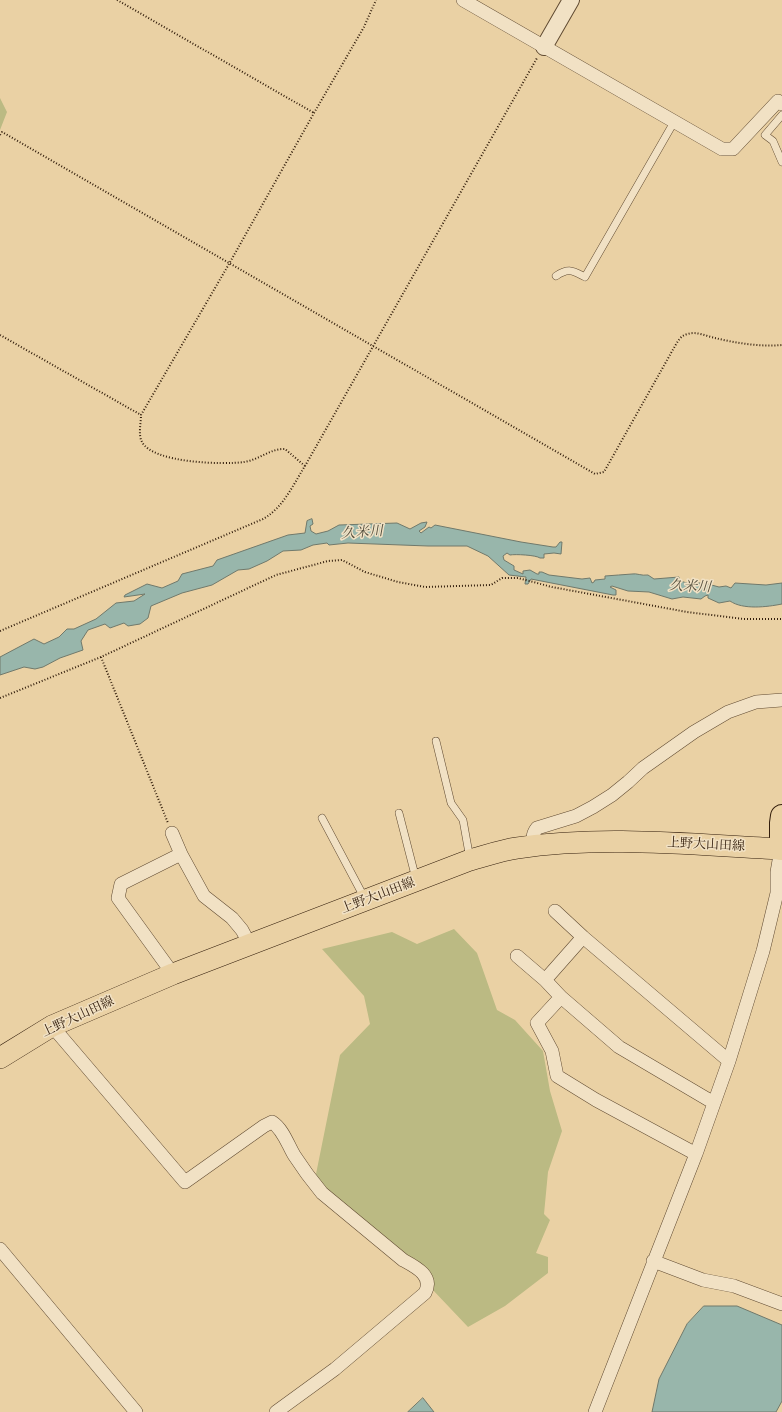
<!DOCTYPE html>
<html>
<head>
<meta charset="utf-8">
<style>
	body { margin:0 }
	canvas { display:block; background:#ead1a4 }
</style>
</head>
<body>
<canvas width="782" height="1412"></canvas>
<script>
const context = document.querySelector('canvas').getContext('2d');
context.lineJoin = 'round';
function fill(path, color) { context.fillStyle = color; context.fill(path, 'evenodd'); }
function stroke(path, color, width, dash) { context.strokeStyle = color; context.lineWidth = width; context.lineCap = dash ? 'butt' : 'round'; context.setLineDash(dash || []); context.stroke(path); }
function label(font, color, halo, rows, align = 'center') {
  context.font = font + ' "Gentium Book Plus","Noto Serif JP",serif'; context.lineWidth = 3; context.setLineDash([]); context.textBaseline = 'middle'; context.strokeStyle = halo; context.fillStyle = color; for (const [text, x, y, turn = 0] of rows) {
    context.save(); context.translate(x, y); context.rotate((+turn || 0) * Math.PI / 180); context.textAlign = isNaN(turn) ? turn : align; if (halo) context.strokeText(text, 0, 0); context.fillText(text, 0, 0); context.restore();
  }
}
fill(new Path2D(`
	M0 98 7 112 0 130Z
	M454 929 477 953 497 1010 515 1020 543 1051 550 1091 562 1131 548 1172 544 1214 550 1220 536 1253 548 1257V1273L505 1306 468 1327 431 1288 315 1179 340 1055 370 1024 364 996 322 949 392 932 417 944Z`), '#bbba83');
const water = new Path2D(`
	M312 519 313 524 310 526 311 531 316 534 328 531 339 525 397 523 410 529 421 523 427 522 425 527 419 531 421 533 429 527 431 528 435 525 521 542 553 547H556L560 542H562L561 554 554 553 544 554V558H540C536 555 515 554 510 555L507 553 503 556 504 560 514 566V570L523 574V571L530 570 537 574H539V572H542L549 575 582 579 590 578 592 583 594 582 595 580 605 579V576C614 575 623 575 632 574 637 573 641 576 648 575L654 579 679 577 680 581 687 583H704L719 587 726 586 731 588 735 583 766 585 782 583V604C767 607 743 610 730 601L719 603 708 598V595L705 596 701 599 683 597 672 599 649 592 628 591 612 586 610 587 616 590V595H613L531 579 528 584H525L526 577 509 575 488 556 467 546H428L348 543 329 545 327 543 313 545 301 550 283 551 267 561 249 569 238 570 212 585 182 593 151 606 148 618 140 624 128 626 124 623 110 628 105 624 88 630 81 641 83 650 60 658 43 667 35 669 24 667 0 675V657L34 639 44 644 59 637 67 629H74L96 619 116 603 134 601 145 594 124 597 125 595 147 584 162 588 178 581 182 574 213 566 217 560 288 535 305 533 307 521Z
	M704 1306H737L782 1325V1401L776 1412H652L659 1379 687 1324Z
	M423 1398 434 1412H408Z`);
fill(water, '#98b6ab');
stroke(water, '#70796b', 1);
const service = new Path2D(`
	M782 115 765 135 773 141 782 162
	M556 276C569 267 573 271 585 277L674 122
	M436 741 451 803 463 820 470 859
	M399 813 416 879
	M322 818 365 899`);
const minor = new Path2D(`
	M463 0 722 149H733L778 101 782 104
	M172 833 181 854 204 896 232 918 242 930 250 945
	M534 846C532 839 532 834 537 828L576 816 593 807 612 795 628 782 643 768 694 732 728 712 756 702 782 700
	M555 911 583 937 729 1061
	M517 956 545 980 561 997 619 1047 714 1103
	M173 974 118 898 121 884 181 854
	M545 980 583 937
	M561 997 537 1023 552 1051 557 1076 596 1100 696 1154
	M52 1026 185 1182 264 1126 272 1122C283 1129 288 1145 294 1155 303 1169 312 1181 322 1193L403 1260C416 1267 434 1276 425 1293L335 1369 276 1412
	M0 1249 136 1412
	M653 1261 703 1280 734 1286 782 1304
	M595 1412 696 1154 729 1061 763 951 777 893V872L781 849`);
const tertiary = new Path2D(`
	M544 47 571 0`);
const primary = new Path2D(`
	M0 1058 52 1026 173 974 470 860C485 856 502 850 517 848 605 835 694 845 782 849`);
const motorway = new Path2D(`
	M781 849V823L782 816`);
stroke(service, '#614b32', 8);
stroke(minor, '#614b32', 14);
stroke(tertiary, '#614b32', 18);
stroke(primary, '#331e0c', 22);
stroke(motorway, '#331e0c', 24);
stroke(new Path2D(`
	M117 0 314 113
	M0 135 2 132 595 474 604 472 675 346C678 341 681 335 688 334 696 331 706 336 715 338 736 343 760 347 782 345
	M0 335 141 415
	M305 466 285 449C271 448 259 460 244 462 223 465 153 463 142 442 138 435 141 423 141 415L229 264 314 113 364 27 376 0
	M0 631 263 519C283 508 293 485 305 466L537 58
	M101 657 168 823
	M0 698 101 657 276 575 328 561 342 560 365 572 398 582 425 587 491 585 502 578H518L552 587 687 612 744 619H782`), '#331e0c', 2, [1, 2]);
stroke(service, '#f1e1c4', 7);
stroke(minor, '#f1e1c4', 13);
stroke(tertiary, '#f1e1c4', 16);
stroke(primary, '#ead1a4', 21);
stroke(motorway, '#ead1a4', 22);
label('13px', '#331e0c', '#f1e1c4', [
	["上野大山田線",706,845,3],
	["上野大山田線",378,896,-21],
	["上野大山田線",78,1017,-25]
]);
label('italic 14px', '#514c3c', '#f1e1c4', [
	["久米川",362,533,-4],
	["久米川",690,587,3]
]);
</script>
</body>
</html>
